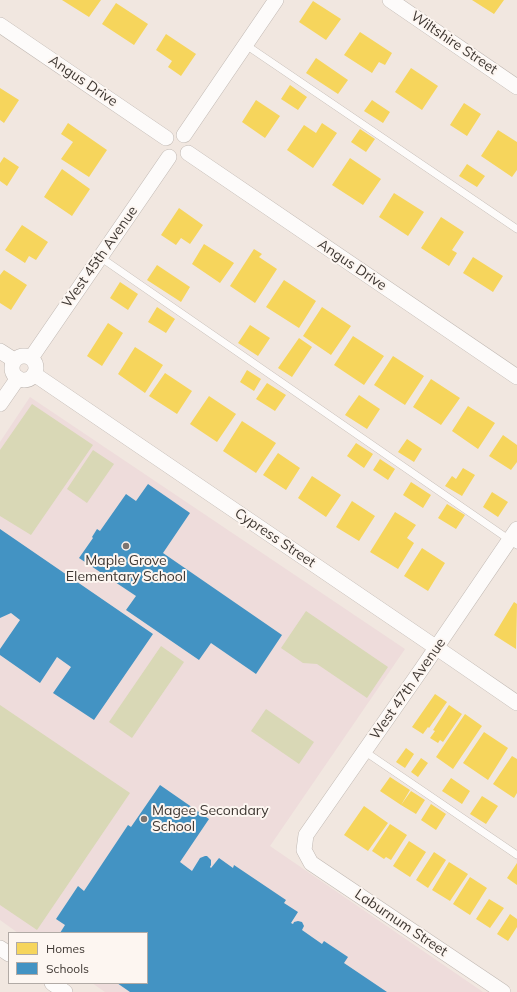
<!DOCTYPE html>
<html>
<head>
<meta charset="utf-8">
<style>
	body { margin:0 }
	#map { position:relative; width:517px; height:992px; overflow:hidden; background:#f1e7e0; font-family:Mulish,sans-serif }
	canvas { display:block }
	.legend { position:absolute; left:8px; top:932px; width:140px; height:52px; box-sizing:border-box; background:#fdf6f1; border:1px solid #b1aaa5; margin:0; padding:5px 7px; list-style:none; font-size:12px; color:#3f3833 }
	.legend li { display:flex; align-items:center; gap:8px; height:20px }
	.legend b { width:20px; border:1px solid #b1aaa5 }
</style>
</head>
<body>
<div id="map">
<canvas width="517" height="992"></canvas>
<ul class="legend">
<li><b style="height:11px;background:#f6d55c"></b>Homes</li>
<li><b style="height:11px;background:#4393c3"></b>Schools</li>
</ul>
</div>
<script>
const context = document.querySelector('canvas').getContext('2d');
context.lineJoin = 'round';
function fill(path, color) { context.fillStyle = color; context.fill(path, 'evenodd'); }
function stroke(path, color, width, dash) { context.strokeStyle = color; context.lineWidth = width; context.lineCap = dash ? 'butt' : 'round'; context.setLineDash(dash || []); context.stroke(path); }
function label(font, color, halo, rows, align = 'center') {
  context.font = font + ' Mulish,sans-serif'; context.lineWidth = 4; context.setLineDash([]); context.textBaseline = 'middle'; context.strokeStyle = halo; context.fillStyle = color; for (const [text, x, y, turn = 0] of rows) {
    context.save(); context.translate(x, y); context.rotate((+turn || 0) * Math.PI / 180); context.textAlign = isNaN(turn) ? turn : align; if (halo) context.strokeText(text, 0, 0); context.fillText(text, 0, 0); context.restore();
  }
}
fill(new Path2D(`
	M30 397 405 649 270 846 483 992H105L92 983H147V933H18L0 920V442Z`), '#eedcdb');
fill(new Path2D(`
	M32 404 93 445 31 535 0 516V450Z
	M93 450 114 464 87 503 67 489Z
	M306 611 388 667 367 698 317 664 303 663 281 648Z
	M161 646 184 662 132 738 109 722Z
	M0 705 130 793 37 930 0 905Z
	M266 709 314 742 299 764 251 731Z`), '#d9d8b6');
fill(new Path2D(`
	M62 0H101L89 17Z
	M472 0H504L494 14Z
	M313 1 341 19 326 40 299 22Z
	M116 3 148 24 134 45 102 24Z
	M360 32 392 53 385 65 379 62 372 73 344 55Z
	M166 34 196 54 181 76 168 67 172 61 156 50Z
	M316 58 348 80 338 94 306 73Z
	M411 68 438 86 422 110 395 92Z
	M290 85 307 97 298 110 281 99Z
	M0 88 19 100 4 123 0 120Z
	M256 100 280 116 265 138 242 122Z
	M372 100 390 112 383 123 364 111Z
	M464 103 481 114 467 136 450 125Z
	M68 123 107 150 89 177 61 159 73 142 61 134Z
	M322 123 337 133 313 168 287 150 304 125 316 133Z
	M360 129 375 139 366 152 351 142Z
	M498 130 517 142V170L512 177 481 156Z
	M4 157 19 167 7 186 0 181V163Z
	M350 158 381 179 363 205 332 185Z
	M467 164 485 176 477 187 459 176Z
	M62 169 90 189 72 216 44 197Z
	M394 193 424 212 408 236 379 217Z
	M179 208 203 225 190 244 181 238 176 245 161 235Z
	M441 217 464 232 452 250 457 253 449 266 421 248Z
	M22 225 48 242 36 260 29 256 25 263 5 250Z
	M204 244 234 263 220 283 192 264Z
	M254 249 262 254 259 257 277 269 255 303 230 286Z
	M473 257 503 276 493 292 463 273Z
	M157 265 190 287 181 302 147 280Z
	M4 270 27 285 11 310 0 303V275Z
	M284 280 316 301 299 328 266 307Z
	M120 282 138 294 128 310 110 298Z
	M157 307 175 319 166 333 148 322Z
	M322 307 351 326 331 355 303 336Z
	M108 323 123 333 102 366 87 356Z
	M250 325 270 338 258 356 238 343Z
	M353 336 384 356 364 385 334 365Z
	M299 338 312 347 292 377 278 368Z
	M135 347 163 365 145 393 118 374Z
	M393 356 424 376 405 405 374 385Z
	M247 370 261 379 254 391 240 382Z
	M165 373 192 391 177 414 149 396Z
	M431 379 460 398 441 425 413 407Z
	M267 383 286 395 275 411 256 399Z
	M359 395 380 409 367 429 345 415Z
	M209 396 236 414 217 442 190 424Z
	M468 406 495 423 478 449 452 431Z
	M242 421 276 443 256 473 223 451Z
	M503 435 517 445V462L511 470 489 456Z
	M407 439 422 449 414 462 398 452Z
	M356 443 373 454 364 468 347 456Z
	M278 453 300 468 286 490 263 475Z
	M380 459 395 469 388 480 373 470Z
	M463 468 475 475 462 496 445 486 452 476 456 479Z
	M312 476 341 495 326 517 298 498Z
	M411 482 431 495 423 508 403 495Z
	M492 492 508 502 498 517 483 507Z
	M352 501 375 516 359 541 336 527Z
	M447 504 465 515 456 529 438 518Z
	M395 512 416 525 407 538 414 543 398 569 370 552Z
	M422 548 445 563 428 591 404 576Z
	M514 602 517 604 516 649 494 635Z
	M435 694 447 702 429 728 428 727 423 734 412 727Z
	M449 705 462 714 443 742 440 740 438 743 430 738 435 731 433 730Z
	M465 714 482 726 453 769 436 757Z
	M484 732 508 748 488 780 463 763Z
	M406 748 414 754 405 768 396 762Z
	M512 756 517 759V793L514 798 493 784Z
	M421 758 428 763 418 777 411 772Z
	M390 777 410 790 401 805 380 791Z
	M451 778 470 791 462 804 442 791Z
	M411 791 425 800 416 814 401 805Z
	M482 796 498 806 486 824 470 814Z
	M431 804 446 814 436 830 421 820Z
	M364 806 388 823 368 851 344 835Z
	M390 824 407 835 391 860 386 857 384 859 372 851Z
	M409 841 426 852 410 877 393 866Z
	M434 852 446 860 428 888 416 880Z
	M449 862 468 874 450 901 432 890Z
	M517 863V885L507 878Z
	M470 877 487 888 470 915 453 904Z
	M489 899 504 908 490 928 476 919Z
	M510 914 517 919V927L508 941 497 934Z`), '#f6d55c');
fill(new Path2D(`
	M148 484 190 513 163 553 282 635 256 674 211 643 199 660 126 610 136 596 79 558 93 538 92 537 97 529 100 531 126 494 136 501Z
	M0 529 153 634 94 720 53 693 71 667 57 657 40 683 0 655V649L20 620 11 613 0 618Z
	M160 785 209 819 180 862 192 871 200 858 205 856H207L211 860V865L210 867 211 868 219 858 233 868 234 865 286 900 284 903 298 912 291 923 293 924 294 922 298 921 302 922 304 926 302 930 322 944 324 941 348 957 344 963 387 992H130L117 983H147V933H60L65 925 56 919 78 886 84 891 128 825 131 827Z`), '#4393c3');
const lane = new Path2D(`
	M246 45 517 229
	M100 257 517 545
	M364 751 517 855`);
const street = new Path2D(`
	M390 0 517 87
	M0 25 166 138
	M184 135 276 0
	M188 153 517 377
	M0 351 14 360
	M12 368a12 12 0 1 1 24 0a12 12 0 1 1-24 0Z
	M31 358 169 157
	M34 374 453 659 517 703
	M0 404 18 378
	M0 948 9 954
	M52 983 65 992
	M503 992 311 863 304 850 306 835 421 670 517 529`);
stroke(lane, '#c0b8b2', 8);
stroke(street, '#c0b8b2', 16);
stroke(lane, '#fdfbfa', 7);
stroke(street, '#fdfbfa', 15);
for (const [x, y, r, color] of [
	[126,546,4,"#7d7570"],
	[144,819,4,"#7d7570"]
]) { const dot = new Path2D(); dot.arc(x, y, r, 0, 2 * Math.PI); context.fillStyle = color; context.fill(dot); stroke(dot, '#fdf6f1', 1.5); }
label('14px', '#3f3833', '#fdf6f1', [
	["Wiltshire Street",454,43,34],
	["Angus Drive",83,81,34],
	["West 45th Avenue",100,257,-55],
	["Angus Drive",352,265,34],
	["Cypress Street",275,538,34],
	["West 47th Avenue",408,689,-55],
	["Laburnum Street",401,923,34]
]);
label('14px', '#3f3833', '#fdf6f1', [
	["Maple Grove",126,561],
	["Elementary School",126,577],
	["Magee Secondary",152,811,"left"],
	["School",152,827,"left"]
]);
</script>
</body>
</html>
